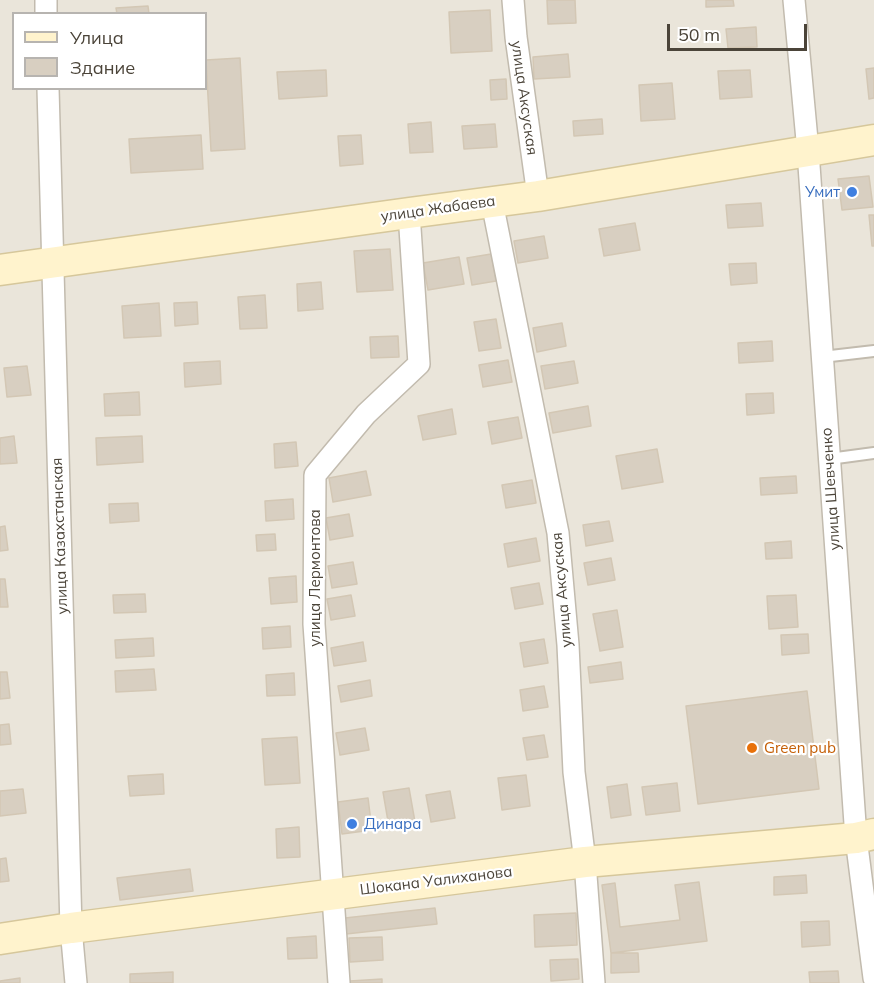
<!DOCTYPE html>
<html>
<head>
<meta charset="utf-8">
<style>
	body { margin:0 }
	#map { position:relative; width:874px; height:983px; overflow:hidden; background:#f6f3ec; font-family:Mulish,sans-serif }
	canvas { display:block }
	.legend { position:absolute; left:12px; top:12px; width:195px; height:78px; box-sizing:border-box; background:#fff; border:2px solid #b7b4b0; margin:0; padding:8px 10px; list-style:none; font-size:18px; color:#4b4439 }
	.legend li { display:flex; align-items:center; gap:12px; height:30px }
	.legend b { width:30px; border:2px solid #b7b4b0 }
	.scale { position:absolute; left:667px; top:24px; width:140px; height:27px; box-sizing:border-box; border:3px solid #4b4439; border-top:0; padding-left:8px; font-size:18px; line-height:21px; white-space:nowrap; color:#4b4439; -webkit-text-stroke:4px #fff; paint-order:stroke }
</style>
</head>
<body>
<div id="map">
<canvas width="874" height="983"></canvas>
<ul class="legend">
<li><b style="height:8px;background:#fff3cd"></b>Улица</li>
<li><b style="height:16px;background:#d8cfc1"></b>Здание</li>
</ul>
<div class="scale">50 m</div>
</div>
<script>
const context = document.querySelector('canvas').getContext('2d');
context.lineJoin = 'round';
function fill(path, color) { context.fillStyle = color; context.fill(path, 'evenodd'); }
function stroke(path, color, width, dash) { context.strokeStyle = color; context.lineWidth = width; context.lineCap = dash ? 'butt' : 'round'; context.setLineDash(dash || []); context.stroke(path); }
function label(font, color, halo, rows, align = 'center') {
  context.font = font + ' Mulish,sans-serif'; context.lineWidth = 4.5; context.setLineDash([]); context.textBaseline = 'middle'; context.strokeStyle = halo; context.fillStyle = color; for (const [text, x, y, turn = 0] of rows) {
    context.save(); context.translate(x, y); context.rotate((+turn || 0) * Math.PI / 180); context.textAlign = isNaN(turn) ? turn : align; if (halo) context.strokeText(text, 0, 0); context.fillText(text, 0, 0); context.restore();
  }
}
fill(new Path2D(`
	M0 0H874V983H0ZM14 14H206V88H14Z`), '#eae5da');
const building = new Path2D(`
	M547 0H575L576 23 548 24Z
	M706 0H733L734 6 706 7Z
	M148 6 149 14H117L116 8Z
	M490 10 492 51 451 53 449 12Z
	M756 27 757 47 728 48 726 29Z
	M568 54 570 77 534 79 533 57Z
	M240 58 245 149 211 151 206 60Z
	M874 68V98L869 99 866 69Z
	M326 70 327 96 279 99 277 72Z
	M750 70 752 97 720 99 718 71Z
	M506 79 507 99 491 100 490 80Z
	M672 83 675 119 641 121 639 85Z
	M602 119 603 134 574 136 573 121Z
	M431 122 433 152 410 153 408 124Z
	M495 124 497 147 464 149 462 126Z
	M201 135 203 169 131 173 129 139Z
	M361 135 363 164 340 166 338 136Z
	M869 176 873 207 842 210 838 179Z
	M761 203 763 226 728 228 726 205Z
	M869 215H874V246H872Z
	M635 223 640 250 604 256 599 229Z
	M544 236 548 258 518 263 514 241Z
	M390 249 393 290 357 292 354 251Z
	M491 254 496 281 472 285 467 258Z
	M459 257 464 284 428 290 423 263Z
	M756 263 757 283 731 285 729 264Z
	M321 282 323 309 298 311 297 284Z
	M265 295 267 328 240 329 238 297Z
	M197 302 198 324 175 326 174 303Z
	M159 303 161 336 124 338 122 306Z
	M496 319 501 348 479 351 474 322Z
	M562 323 566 346 537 352 533 328Z
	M398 336 399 357 371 358 370 337Z
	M772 341 773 361 739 363 738 343Z
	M508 360 512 382 483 387 479 365Z
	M220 361 221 384 185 387 184 363Z
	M574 361 578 383 545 389 541 366Z
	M27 366 31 395 7 397 4 368Z
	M139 392 140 415 105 416 104 394Z
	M773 393 774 413 747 415 746 394Z
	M588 406 591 426 553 433 549 413Z
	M452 409 456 434 423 440 418 416Z
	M518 417 522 438 492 444 488 422Z
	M14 436 17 463 0 464V438Z
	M142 436 143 462 97 465 96 438Z
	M296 442 298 466 275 468 274 444Z
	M657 449 663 482 622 489 616 456Z
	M366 471 371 495 333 502 329 478Z
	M796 476 797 493 761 495 760 478Z
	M532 480 536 503 506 508 502 485Z
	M293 499 294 519 266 521 265 501Z
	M138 503 139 521 110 523 109 504Z
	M349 514 353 536 330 540 326 518Z
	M609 521 613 541 586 546 583 525Z
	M5 526 8 550 0 551V527Z
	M275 534 276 550 257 551 256 535Z
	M536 538 540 561 508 567 504 544Z
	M791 541 792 558 766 559 765 543Z
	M611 558 615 580 588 585 584 563Z
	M353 562 357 584 332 588 328 566Z
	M296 576 297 602 271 604 269 578Z
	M0 579H5L8 607H0Z
	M539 583 543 604 515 609 511 588Z
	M145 594 146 612 114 613 113 595Z
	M351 595 355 616 331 620 327 599Z
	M796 595 798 627 769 629 767 596Z
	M617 610 623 647 600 651 593 614Z
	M290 626 291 647 263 649 262 628Z
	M808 634 809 653 782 655 781 635Z
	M153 638 154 656 116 658 115 640Z
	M544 639 548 663 524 667 520 643Z
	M363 642 366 661 334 666 331 648Z
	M621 662 623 679 590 683 588 667Z
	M154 669 156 690 116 692 115 671Z
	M0 672H7L10 698 0 699Z
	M294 673 295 695 267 696 266 675Z
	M370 680 372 696 341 702 338 686Z
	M544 686 548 707 523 711 520 690Z
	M807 691 819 789 698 804 686 706Z
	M9 724 11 744 0 745V725Z
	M365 728 369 750 340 755 336 733Z
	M544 735 548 757 527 760 523 738Z
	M297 737 300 783 265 785 262 739Z
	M163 774 164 794 130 796 128 776Z
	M526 775 530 806 502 810 498 778Z
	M677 783 680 811 646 815 642 787Z
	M627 784 631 815 611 818 607 787Z
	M409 788 415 822 389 827 383 792Z
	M23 789 26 813 0 816V791Z
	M450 791 455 818 431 822 426 795Z
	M368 798 372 830 342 834 338 802Z
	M299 827 300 857 277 858 276 829Z
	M6 858 9 881 0 882V859Z
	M190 869 193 891 120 900 117 878Z
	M806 875 807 893 774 895V877Z
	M699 882 707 941 611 953 602 885 615 883 620 927 680 920 675 885Z
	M435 908 437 924 346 934 345 918Z
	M576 913 577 945 535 947 534 915Z
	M829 921 830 945 802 947 801 922Z
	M316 936 317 958 288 959 287 938Z
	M382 937 383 960 350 962 349 938Z
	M611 953H638L639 972 611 973Z
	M578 959 579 979 551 981 550 960Z
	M838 971 839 983H810L809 972Z
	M173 972V983H130V974Z
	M20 978V983H0V981Z
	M382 979V983H350V981Z`);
fill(building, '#d8cfc1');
stroke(building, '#d3c7b4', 1.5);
const lane = new Path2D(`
	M822 357 874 351
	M829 459 874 453`);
const street = new Path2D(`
	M46 0V14
	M513 0 516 37 538 196
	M794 0 808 151 856 838 874 978
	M48 88 71 928 76 983
	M492 202 558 533 568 645 574 772 585 862 594 983
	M339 983 314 624 315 475 366 414 419 364 409 213`);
const secondary = new Path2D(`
	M0 270 409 213 538 196 874 140
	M0 939 71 928 585 862 856 838 874 834`);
stroke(lane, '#c2bbae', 14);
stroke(street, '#c2bbae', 24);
stroke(secondary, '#d6c79b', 33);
stroke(lane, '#fff', 10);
stroke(street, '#fff', 21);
stroke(secondary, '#fff3cd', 30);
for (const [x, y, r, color] of [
	[852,192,6,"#3f7fe0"],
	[752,748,6,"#e8710a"],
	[352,824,6,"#3f7fe0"]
]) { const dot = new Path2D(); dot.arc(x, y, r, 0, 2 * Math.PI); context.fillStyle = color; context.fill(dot); stroke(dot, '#fff', 2); }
label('15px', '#4b4439', '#fff', [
	["улица Аксуская",524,98,82],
	["улица Жабаева",438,209,-8],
	["улица Шевченко",831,489,-94],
	["улица Казахстанская",60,536,-92],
	["улица Лермонтова",315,578,-90],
	["улица Аксуская",562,590,-95],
	["Шокана Уалиханова",436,881,-7]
]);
label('15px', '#366cbe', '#fff', [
	["Умит",840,192],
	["Динара",364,824,"left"]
], 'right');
label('15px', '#c56008', '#fff', [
	["Green pub",764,748]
], 'left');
</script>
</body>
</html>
